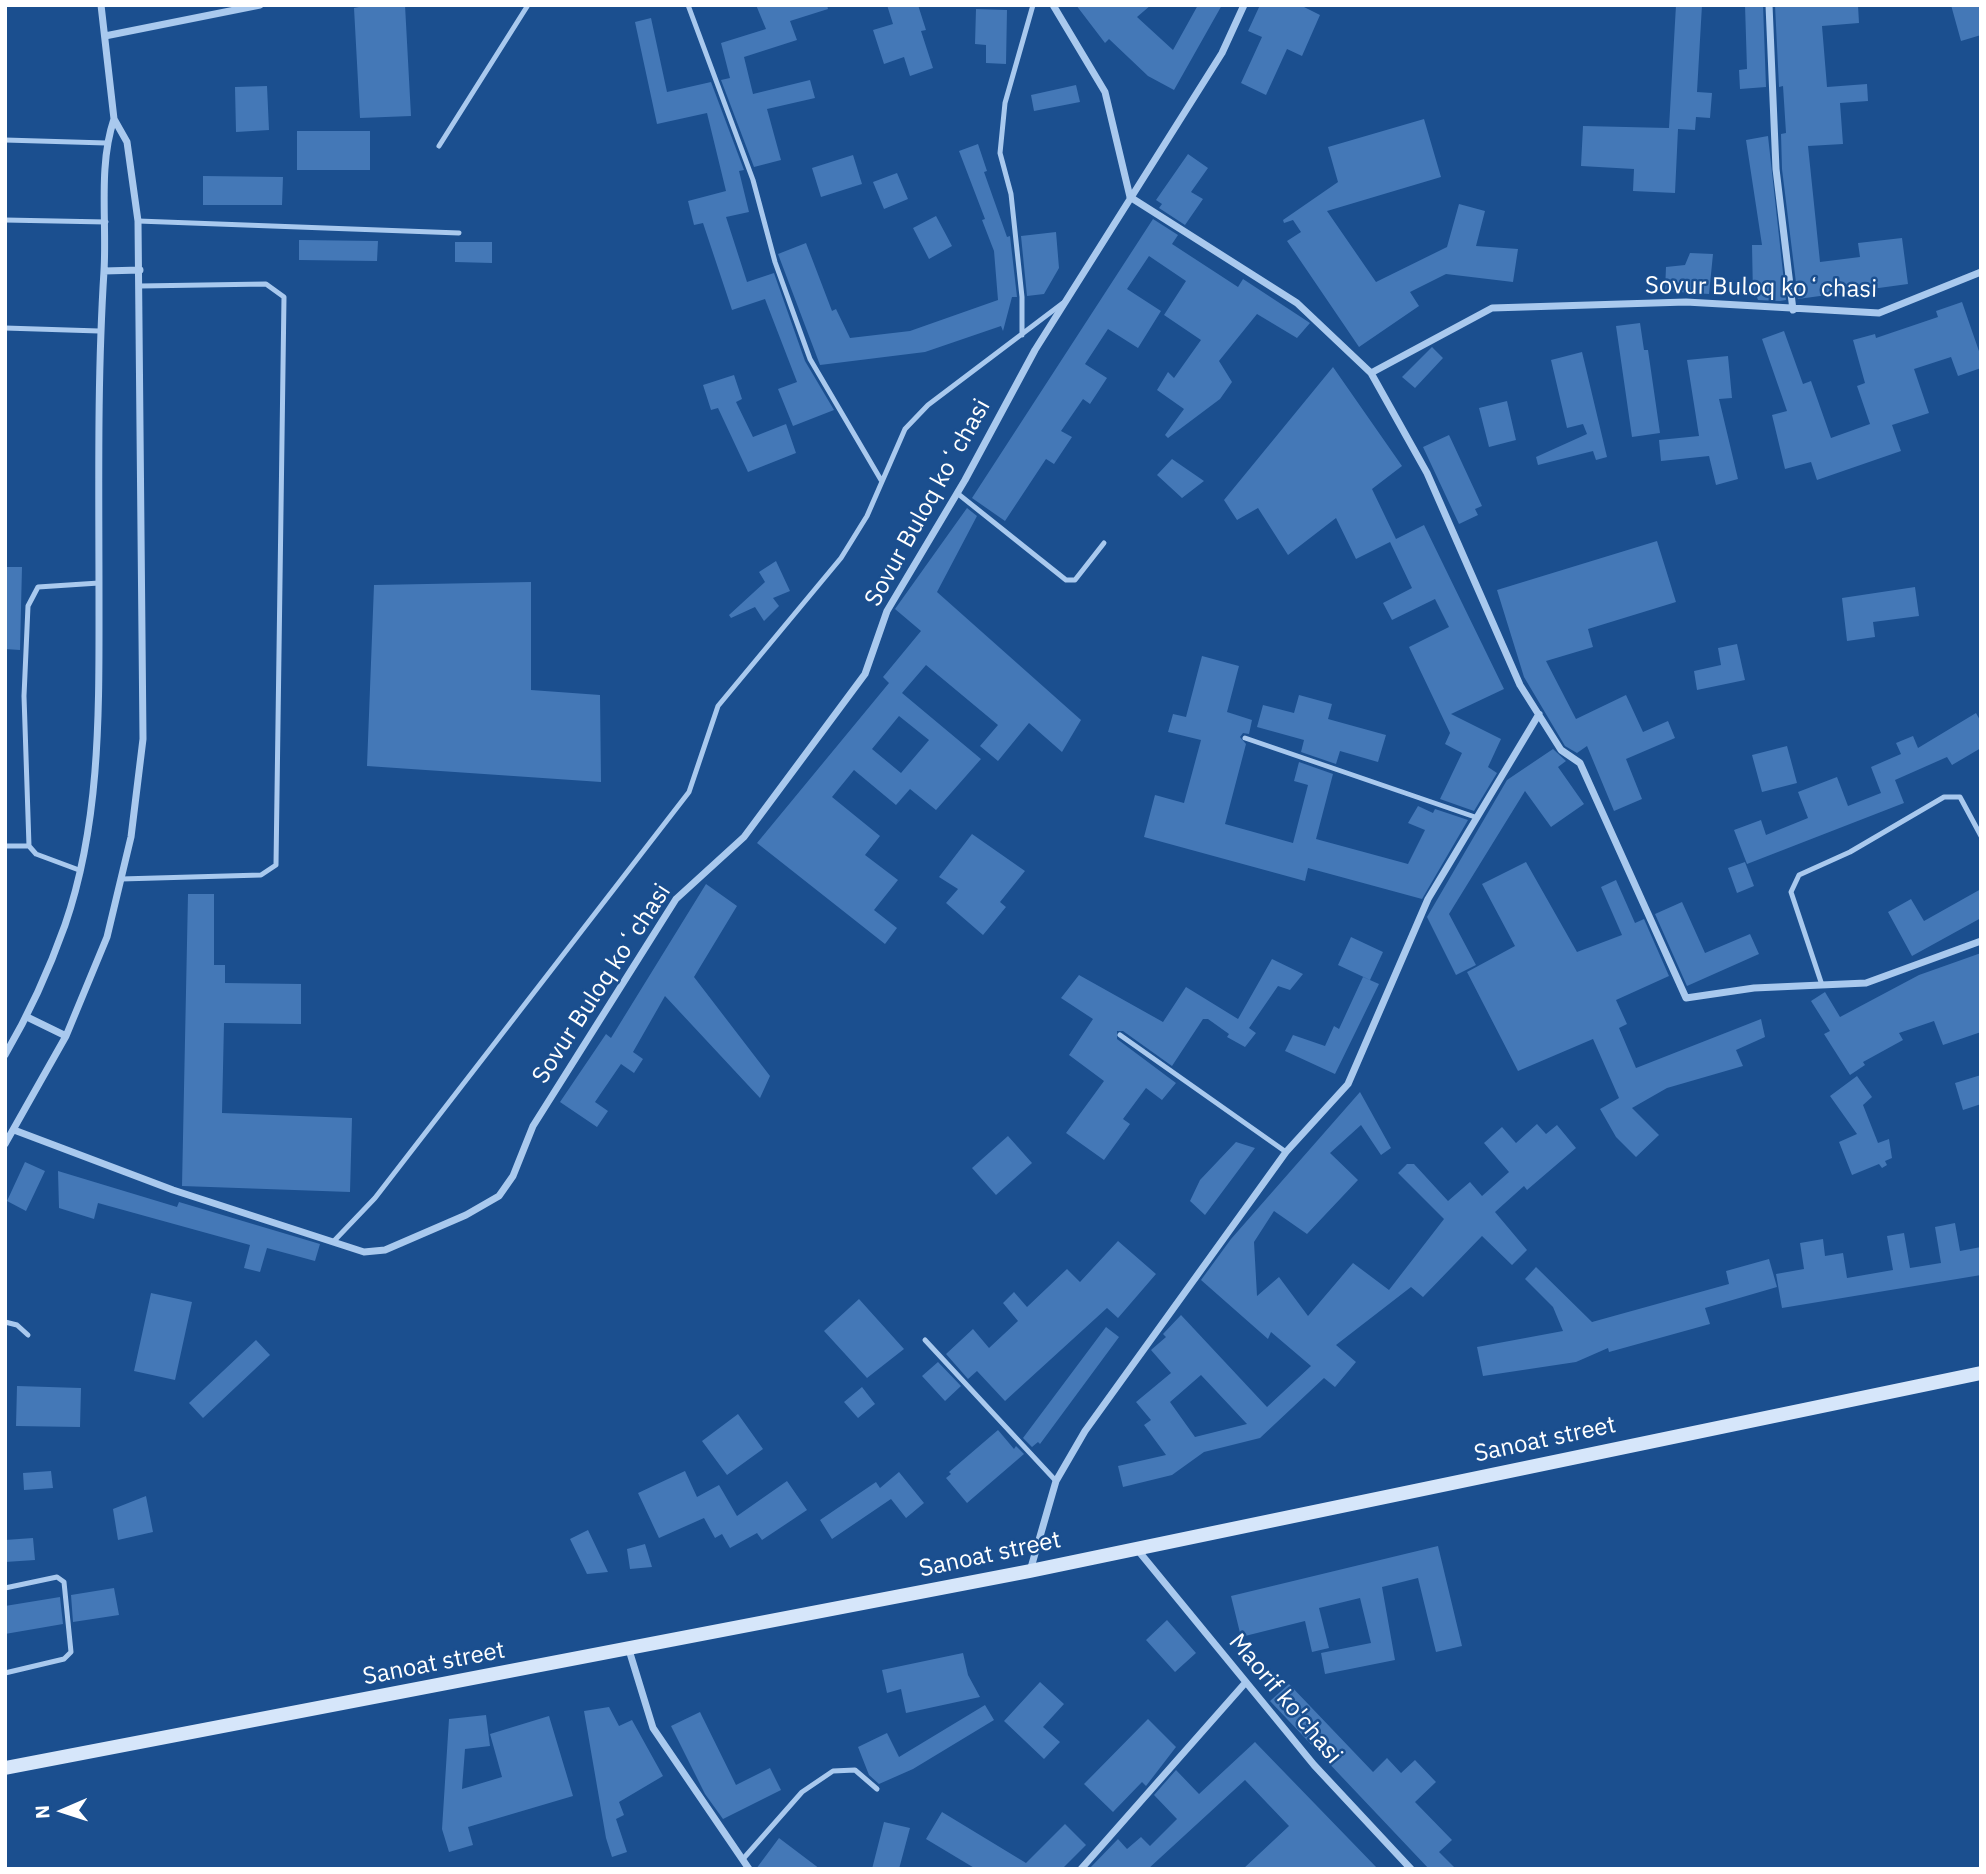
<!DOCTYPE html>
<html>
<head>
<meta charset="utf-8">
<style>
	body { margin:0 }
	#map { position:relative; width:1986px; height:1874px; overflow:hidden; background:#1b4f8f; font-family:"IBM Plex Sans",sans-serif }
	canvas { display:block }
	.frame { position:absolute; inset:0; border:7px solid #fff; pointer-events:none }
	.north { position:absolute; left:28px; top:1776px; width:70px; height:70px; -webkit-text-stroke:5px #1b4f8f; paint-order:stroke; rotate:267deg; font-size:19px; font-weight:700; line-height:28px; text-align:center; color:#fff }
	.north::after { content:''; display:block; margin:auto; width:24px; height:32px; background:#fff; clip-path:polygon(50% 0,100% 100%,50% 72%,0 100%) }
</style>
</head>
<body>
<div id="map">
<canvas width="1986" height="1874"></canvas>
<div class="frame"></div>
<div class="north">N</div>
</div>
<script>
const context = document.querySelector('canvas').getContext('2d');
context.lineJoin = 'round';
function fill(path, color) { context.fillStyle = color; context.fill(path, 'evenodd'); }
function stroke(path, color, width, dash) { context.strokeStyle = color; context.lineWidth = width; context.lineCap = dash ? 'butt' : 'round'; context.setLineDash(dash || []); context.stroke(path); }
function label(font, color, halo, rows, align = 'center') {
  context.font = font + ' "IBM Plex Sans",sans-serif'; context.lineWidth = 5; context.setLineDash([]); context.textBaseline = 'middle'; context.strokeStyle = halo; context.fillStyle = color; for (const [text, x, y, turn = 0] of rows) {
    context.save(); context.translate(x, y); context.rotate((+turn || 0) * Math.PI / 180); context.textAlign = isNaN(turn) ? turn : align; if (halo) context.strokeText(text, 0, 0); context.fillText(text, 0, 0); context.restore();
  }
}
fill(new Path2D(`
	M369 5H405L411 116 360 118 354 8Z
	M756 5H827L828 9 790 21 797 40 744 57 753 94 810 80 815 98 767 109 781 160 754 167 721 80 730 78 721 43 766 29Z
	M887 5H918L926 30 921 31 933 68 910 76 904 57 884 64 873 30 893 24Z
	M1076 5H1151L1137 17 1173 50 1198 5H1222L1174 90 1148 76 1109 39 1105 43Z
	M1260 5H1300L1320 15 1302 56 1287 49 1266 95 1241 83 1262 37 1248 31Z
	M1676 5H1702L1697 92 1712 93 1710 118 1696 117 1695 130 1678 129 1675 193 1633 191 1634 169 1581 166 1583 126 1669 128Z
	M1745 5H1763L1766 87 1740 89 1739 70 1747 69Z
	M1775 5H1858L1859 23 1822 26 1827 87 1867 84 1868 101 1840 103 1843 144 1808 146 1820 262 1860 257 1858 243 1902 238 1908 284 1798 299 1782 169 1781 134 1786 133 1783 86 1779 87Z
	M1951 5H1981V35L1961 41Z
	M976 9 1007 10 1006 64 986 63V45L975 44Z
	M651 18 667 92 711 82 744 170 739 171 749 212 726 217 747 282 774 273 805 361 834 410 793 426 778 389 797 382 765 299 732 310 703 223 694 225 688 201 726 191 707 113 657 124 635 22Z
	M1076 85 1080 102 1034 111 1031 95Z
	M267 86 269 130 236 132 235 87Z
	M1424 119 1441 177 1327 211 1376 282 1447 247 1459 204 1485 211 1476 246 1518 249 1513 282 1446 274 1410 292 1419 306 1359 347 1287 241 1301 232 1293 220 1284 223 1283 220 1338 182 1328 147Z
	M297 131H370V170H297Z
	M1768 136 1786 300 1780 301 1758 300 1757 297 1753 296 1752 245H1762L1746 140Z
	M978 144 987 171 984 172 1007 237 1010 236 1017 297H1012L1003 331 1001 326 925 352 820 365 778 254 806 243 832 311 836 309 850 338 910 331 998 300 994 251 982 220 985 219 959 151Z
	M1188 154 1208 168 1191 192 1203 199 1185 225 1159 208 1162 204 1156 200Z
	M853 155 862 184 821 197 812 168Z
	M897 173 908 199 884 209 873 182Z
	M203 176 283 177 282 205H203Z
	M936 216 952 246 929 259 913 228Z
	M1153 219 1178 235 1172 244 1238 287 1243 279 1310 323 1297 338 1257 314 1219 361 1232 382 1220 399 1168 438 1165 435 1184 409 1157 390 1168 372 1174 378 1201 340 1164 315 1186 281 1149 256 1127 289 1161 311 1138 348 1108 329 1085 364 1107 378 1090 404 1083 399 1061 431 1072 437 1054 464 1046 459 1005 521 972 498Z
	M1056 232 1059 268 1044 294 1027 296 1021 236Z
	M299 240 378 241 377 261 299 260Z
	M455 242H492V263L455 262Z
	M1690 253 1713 254 1709 294 1665 291 1666 267 1685 265Z
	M1962 302 1981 357V368L1958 376 1951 357 1914 369 1929 413 1892 425 1901 451 1817 480 1811 462 1785 469 1772 415 1787 411 1762 339 1784 331 1803 384 1811 381 1831 438 1870 424 1857 386 1865 383 1853 340 1875 334 1876 338 1938 317 1936 311Z
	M1640 323 1644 350H1648L1660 433 1632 437 1616 326Z
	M1432 347 1443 358 1415 388 1402 377Z
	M1582 352 1607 457 1596 460 1593 451 1538 465 1536 457 1587 434 1583 424 1567 428 1551 360Z
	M1728 356 1732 398 1719 399 1738 479 1716 485 1709 456 1661 461 1659 440 1699 436 1687 360Z
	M1333 367 1402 466 1372 489 1396 539 1424 525 1504 689 1451 714 1501 739 1488 767 1497 773 1474 811 1440 799 1462 753 1445 744 1450 733 1409 647 1449 627 1435 599 1392 620 1383 603 1412 588 1390 542 1356 559 1336 518 1288 555 1258 508 1237 520 1224 500Z
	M734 375 742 399 736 402 753 437 786 424 796 453 748 472 718 408 711 410 703 385Z
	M1507 401 1516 440 1489 447 1479 408Z
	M1449 435 1482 506 1475 509 1478 515 1459 524 1423 447Z
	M1172 459 1204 481 1182 498 1157 475Z
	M967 508 977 516 937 592 1081 720 1062 752 1029 723 998 761 980 746 998 725 926 665 902 693 981 759 936 810 910 789 896 805 854 770 832 797 880 836 865 855 898 880 874 910 897 928 885 944 757 843 889 683 883 677 921 631 895 609ZM899 716 929 740 901 773 872 749Z
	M1657 541 1676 602 1588 629 1593 647 1546 661 1576 719 1626 695 1643 732 1668 721 1675 738 1626 759 1642 799 1614 811 1587 746 1577 753 1565 746 1524 677 1497 590Z
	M776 561 790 591 773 598 779 606 764 621 755 607 731 618 729 615 765 582 759 572Z
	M5 567H22L20 650 5 649Z
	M531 582V690L600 695 601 782 367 766 374 585Z
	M1915 587 1919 616 1873 622 1875 637 1847 641 1842 598Z
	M1737 644 1745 680 1697 690 1694 671 1721 665 1718 648Z
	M1202 656 1239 666 1227 712 1252 720 1249 734 1243 733 1240 737 1246 744 1225 824 1293 843 1308 785 1294 781 1299 762 1333 774 1316 839 1408 864 1425 830 1408 823 1418 806 1433 813 1435 809 1468 820 1422 899 1308 868 1305 881 1144 837 1155 795 1184 803 1201 740 1168 732 1173 714 1186 717Z
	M1299 695 1332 704 1328 719 1386 735 1378 762 1340 751 1336 764 1301 752 1304 740 1257 727 1263 705 1294 713Z
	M1976 713 1981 722V748L1952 765 1947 757 1895 780 1904 803 1747 864 1734 830 1761 820 1766 835 1808 818 1798 792 1837 777 1848 806 1881 793 1871 767 1901 754 1896 743 1913 736 1918 748Z
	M1787 746 1797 783 1762 792 1752 755Z
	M1553 749 1566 761 1558 767 1584 804 1551 827 1525 791 1449 914 1476 965 1456 975 1427 917 1507 780Z
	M972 834 1025 871 1000 902 1006 907 983 935 946 903 958 889 939 877Z
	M1526 862 1577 952 1622 935 1601 887 1616 880 1635 923 1644 919 1669 976 1616 1000 1627 1024 1619 1028 1636 1068 1761 1019 1765 1037 1736 1050 1743 1066 1667 1088 1632 1108 1659 1135 1636 1157 1616 1137 1600 1109 1619 1098 1593 1039 1518 1071 1467 972 1515 946 1482 884Z
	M1745 862 1754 886 1737 893 1728 868Z
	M706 884 737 906 694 977 770 1076 760 1098 665 996 633 1052 643 1059 634 1073 621 1064 595 1102 608 1111 597 1127 560 1102 606 1034 611 1038Z
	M1981 889V918L1912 956 1888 912 1911 899 1924 921Z
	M188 894H214V965H225V983L301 984V1024L224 1023 222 1113 352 1118 350 1192 182 1186Z
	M1682 902 1705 953 1750 934 1759 954 1687 986 1655 914Z
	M1351 937 1383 952 1370 980 1338 965Z
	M1981 953V1032L1943 1045 1934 1021 1899 1033 1903 1040 1863 1062 1865 1065 1850 1075 1824 1034 1830 1031 1811 1001 1825 992 1840 1017 1919 975Z
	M1272 959 1303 974 1290 990 1278 986 1249 1028 1256 1033 1245 1047 1227 1037 1229 1034 1208 1019H1203L1172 1066 1123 1031H1117V1039L1176 1083 1162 1100 1146 1088 1123 1119 1130 1124 1104 1160 1066 1133 1104 1081 1069 1055 1093 1019 1061 998 1079 975 1163 1022 1186 987 1238 1019Z
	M1363 977 1379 984 1335 1074 1285 1051 1293 1035 1325 1046 1334 1026 1339 1029Z
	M1981 1075V1104L1963 1110 1955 1083Z
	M1857 1076 1872 1097 1863 1105 1878 1143 1889 1139 1892 1158 1885 1161 1887 1165 1882 1168 1879 1164 1852 1175 1839 1142 1857 1134 1830 1096Z
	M1360 1092 1391 1148 1381 1155 1361 1125 1330 1153 1358 1180 1307 1234 1274 1211 1254 1242 1257 1296 1279 1277 1308 1316 1353 1263 1389 1290 1444 1219 1398 1173 1407 1164H1414L1448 1201 1470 1182 1482 1196 1509 1172 1484 1143 1502 1127 1516 1143 1537 1124 1546 1134 1557 1125 1576 1148 1527 1190 1524 1186 1495 1212 1527 1250 1512 1265 1482 1236 1423 1297 1411 1287 1336 1345 1356 1362 1335 1387 1324 1378 1260 1438 1204 1452 1172 1475 1123 1487 1118 1466 1166 1455 1144 1425 1151 1420 1136 1402 1171 1373 1151 1350 1166 1337 1163 1334 1181 1315 1267 1407 1311 1366 1271 1332 1268 1339 1201 1280 1231 1239ZM1201 1375 1247 1424 1195 1437 1170 1402Z
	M1008 1136 1032 1163 996 1195 972 1168Z
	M1236 1142 1255 1148 1205 1215 1190 1201 1200 1180Z
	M25 1162 45 1171 26 1211 7 1201Z
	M58 1171 177 1207 179 1202 320 1244 315 1261 267 1248 260 1272 244 1268 250 1245 98 1203 94 1219 59 1208Z
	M1955 1223 1960 1251 1981 1247V1275L1782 1308 1776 1274 1804 1269 1800 1243 1823 1239 1825 1256 1843 1253 1847 1278 1893 1270 1887 1236 1904 1233 1910 1268 1941 1263 1935 1227Z
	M1118 1241 1156 1274 1118 1318 1107 1308 1005 1401 977 1371 968 1379 946 1354 973 1329 989 1348 1018 1321 1003 1303 1014 1292 1027 1307 1067 1269 1080 1282Z
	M1769 1259 1777 1287 1705 1308 1710 1324 1609 1352 1608 1348 1576 1362 1483 1376 1477 1347 1563 1331 1553 1307 1525 1279 1536 1267 1592 1322 1729 1284 1726 1271Z
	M151 1293 192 1302 175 1380 134 1371Z
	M859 1299 904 1349 867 1378 824 1331Z
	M1106 1327 1119 1337 1040 1444 1038 1442 1032 1447 1023 1438Z
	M256 1340 270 1355 203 1418 189 1403Z
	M938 1362 961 1386 945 1401 922 1376Z
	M17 1386 81 1388 80 1427 16 1426Z
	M862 1387 875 1404 858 1418 844 1402Z
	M738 1414 763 1449 727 1475 702 1441Z
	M998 1430 1014 1449 1016 1446 1024 1454 967 1503 946 1478 951 1474 949 1472Z
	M51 1471 53 1488 24 1490 23 1473Z
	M685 1471 697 1497 719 1485 737 1516 787 1481 807 1510 762 1540 757 1533 730 1548 722 1534 715 1538 704 1518 659 1538 638 1493Z
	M899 1472 924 1503 906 1518 891 1499 832 1539 820 1520 876 1482 880 1488Z
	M146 1496 153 1532 118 1540 113 1509Z
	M588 1530 608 1572 587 1574 570 1539Z
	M33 1538 35 1560 5 1562V1540Z
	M645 1544 652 1567 630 1569 627 1549Z
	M1438 1546 1462 1646 1436 1652 1418 1578 1382 1587 1395 1660 1325 1674 1321 1653 1371 1643 1360 1598 1319 1608 1329 1648 1312 1652 1305 1621 1241 1637 1231 1596Z
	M114 1588 119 1615 73 1622 71 1595Z
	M60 1597 63 1624 5 1634V1606Z
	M1167 1620 1196 1653 1175 1672 1146 1640Z
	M963 1653 968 1675 980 1697 906 1713 901 1689 887 1693 882 1670Z
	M1040 1682 1064 1704 1043 1727 1060 1742 1044 1759 1004 1721Z
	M1289 1684 1373 1772 1387 1758 1401 1773 1415 1760 1436 1782 1415 1802 1452 1840 1439 1852 1456 1869H1429L1270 1701Z
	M985 1705 994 1720 913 1769 879 1784 869 1775 858 1747 887 1733 899 1757Z
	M609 1707 619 1726 632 1720 663 1776 619 1802 624 1815 616 1819 627 1852 612 1857 606 1838 584 1711Z
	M700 1712 736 1785 770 1768 781 1790 723 1819 705 1794 671 1726Z
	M486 1715 490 1746 465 1749 462 1789 502 1777 490 1734 549 1716 573 1796 468 1827 473 1845 449 1852 442 1829 449 1719Z
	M1148 1719 1176 1747 1146 1786 1142 1782 1113 1812 1084 1784Z
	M1255 1742 1378 1869H1243L1289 1826 1245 1780 1148 1869H1089L1118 1839 1127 1849 1141 1837 1150 1846 1177 1819 1154 1795 1176 1770 1199 1794Z
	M942 1812 1026 1863 1065 1824 1086 1845 1062 1869H976L926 1839Z
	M884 1822 910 1828 899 1869H872Z
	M779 1838 820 1869H756Z`), '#4478b7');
stroke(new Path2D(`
	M688 5 753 180 775 262 810 359 881 480
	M5 140 106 143
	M439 146 528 5
	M5 220 106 222
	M138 221 459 233
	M5 328 99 331
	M1022 335V297L1011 194 1000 153 1005 103 1033 5
	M957 493 1066 580H1075L1104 543
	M1245 738 1475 817
	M5 846H29
	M79 870 36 854 29 846 24 696 28 606 38 587 99 583
	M121 879 261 875 276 865 284 297 266 284 140 286
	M1822 985 1791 892 1799 875 1850 852 1944 797H1960L1981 836
	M1120 1035 1286 1152
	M333 1242 375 1198 689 792 718 706 841 558 867 516 905 429 928 405 1063 303
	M5 1322 17 1325 28 1335
	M925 1340 1056 1481
	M5 1588 57 1577 64 1582 71 1652 64 1659 5 1673
	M743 1859 802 1792 833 1771 855 1770 877 1789`), '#a9c9ee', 5);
stroke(new Path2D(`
	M1053 5 1105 92 1130 197
	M1769 5 1776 169 1793 310
	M105 36 260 5
	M1130 197 1297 303 1371 373 1427 473 1520 685 1561 750 1580 763 1686 998 1754 988 1866 983 1981 941
	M104 271 140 270
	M1371 373 1492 308 1686 302 1879 313 1981 272
	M27 1017 66 1036
	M5 1055C29 1014 49 970 65 925 101 821 99 709 99 600 99 490 97 381 104 271 107 222 98 166 114 119
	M14 1130 173 1190 364 1252 385 1250 466 1215 499 1196 513 1176 533 1126 676 899 744 837 865 674 887 611 965 480 1035 350 1222 53 1244 5
	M5 1144 66 1036 107 937 131 837 143 739 138 221 127 142 114 119 101 5
	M1136 1548 1314 1765 1411 1869
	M1030 1571 1056 1481 1085 1431 1286 1152 1348 1084 1428 899 1539 714
	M629 1650 653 1728 749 1869
	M1081 1869 1246 1682`), '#a9c9ee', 7);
stroke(new Path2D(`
	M5 1768 1030 1571 1981 1373`), '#d6e6fa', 14);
label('24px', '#fff', '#1b4f8f', [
	["Sovur Buloq koʻchasi",1761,288,1],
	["Sovur Buloq koʻchasi",928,503,-61],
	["Sovur Buloq koʻchasi",602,984,-57],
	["Sanoat street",1545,1440,-12],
	["Sanoat street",990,1555,-12],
	["Sanoat street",434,1664,-11],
	["Maorif ko'chasi",1285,1699,50]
]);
</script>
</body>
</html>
